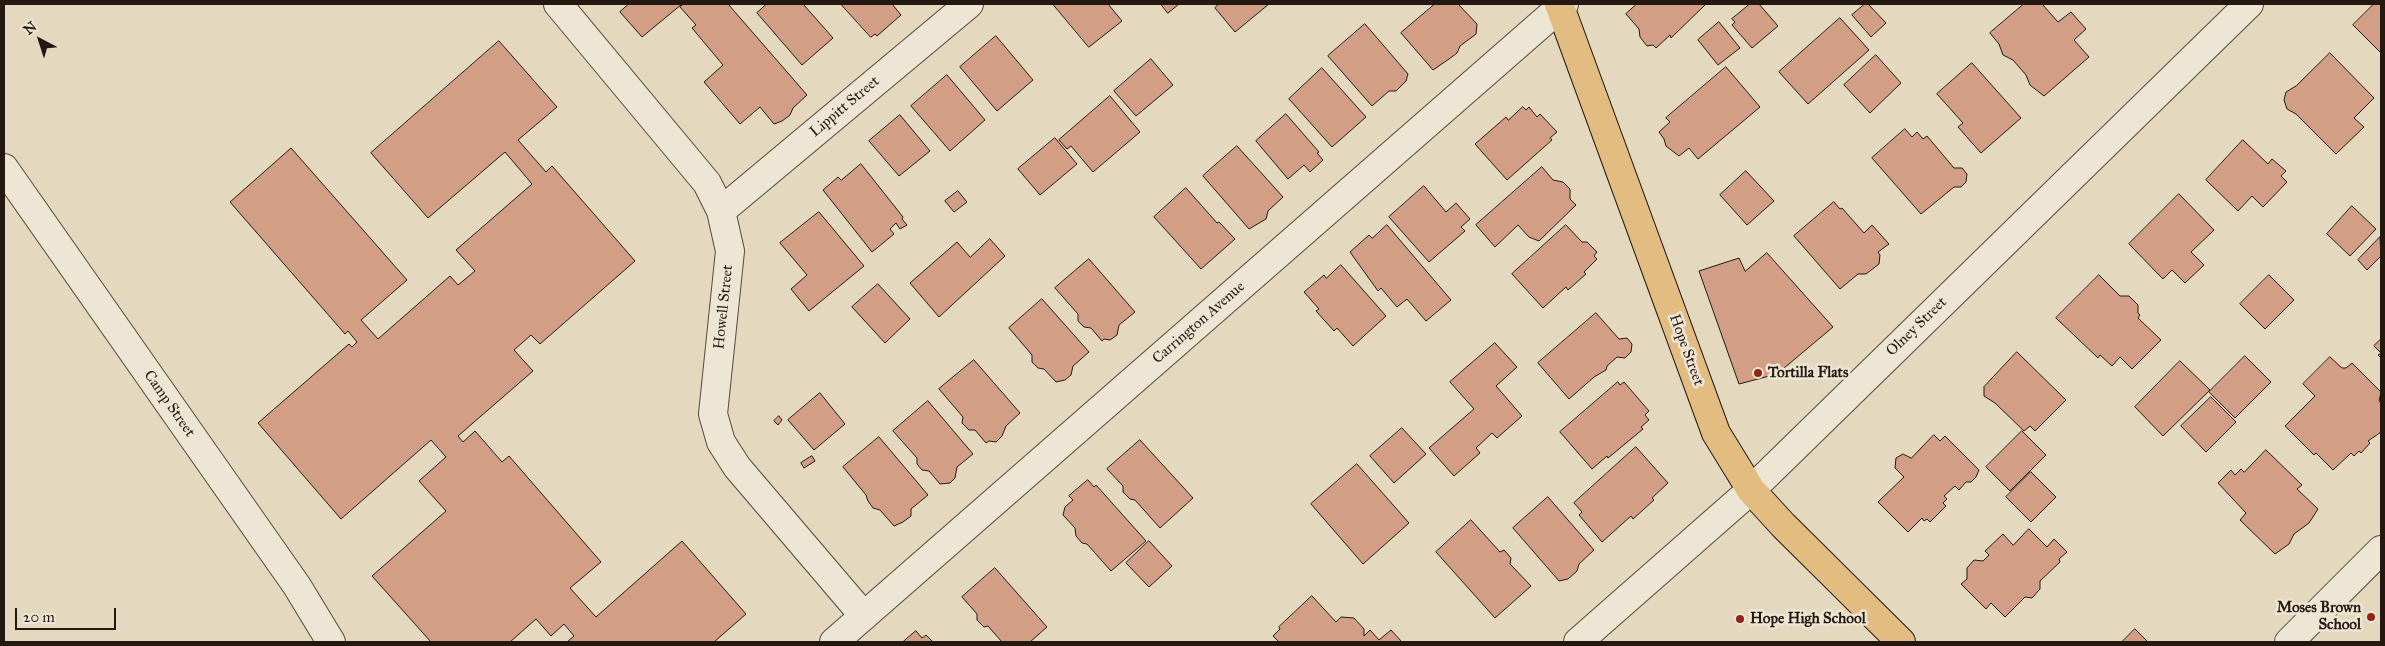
<!DOCTYPE html>
<html>
<head>
<meta charset="utf-8">
<style>
	body { margin:0 }
	#map { position:relative; width:2385px; height:646px; overflow:hidden; background:#e4d8bf; font-family:"IM FELL Great Primer",serif }
	canvas { display:block }
	.frame { position:absolute; inset:0; border:5px solid #241910; pointer-events:none }
	.north { position:absolute; left:15px; top:15px; width:50px; height:50px; -webkit-text-stroke:4px #ede6d5; paint-order:stroke; rotate:320deg; font-size:14px; font-weight:700; line-height:20px; text-align:center; color:#241910 }
	.north::after { content:''; display:block; margin:auto; width:18px; height:22px; background:#241910; clip-path:polygon(50% 0,100% 100%,50% 72%,0 100%) }
	.scale { position:absolute; left:15px; top:608px; width:101px; height:22px; box-sizing:border-box; border:2px solid #241910; border-top:0; padding-left:6px; font-size:15px; line-height:18px; white-space:nowrap; color:#241910; -webkit-text-stroke:4px #ede6d5; paint-order:stroke }
</style>
</head>
<body>
<div id="map">
<canvas width="2385" height="646"></canvas>
<div class="frame"></div>
<div class="north">N</div>
<div class="scale">20 m</div>
</div>
<script>
const context = document.querySelector('canvas').getContext('2d');
context.lineJoin = 'round';
function fill(path, color) { context.fillStyle = color; context.fill(path, 'evenodd'); }
function stroke(path, color, width, dash) { context.strokeStyle = color; context.lineWidth = width; context.lineCap = dash ? 'butt' : 'round'; context.setLineDash(dash || []); context.stroke(path); }
function label(font, color, halo, rows, align = 'center') {
  context.font = font + ' "IM FELL Great Primer",serif'; context.lineWidth = 5; context.setLineDash([]); context.textBaseline = 'middle'; context.strokeStyle = halo; context.fillStyle = color; for (const [text, x, y, turn = 0] of rows) {
    context.save(); context.translate(x, y); context.rotate((+turn || 0) * Math.PI / 180); context.textAlign = isNaN(turn) ? turn : align; if (halo) context.strokeText(text, 0, 0); context.fillText(text, 0, 0); context.restore();
  }
}
const building = new Path2D(`
	M629 4H682L642 37 620 12Z
	M684 4H728L807 95 793 108 790 115 782 121 774 124 760 107 740 124 704 82 723 65 692 28 696 25 680 7Z
	M767 4H803L833 38 802 65 757 13Z
	M841 4H892L901 15 877 36 875 34 871 37Z
	M1053 4H1108L1122 21 1089 47Z
	M1161 4H1179L1168 13Z
	M1219 4H1269L1235 32 1215 8Z
	M1435 4H1458L1477 24 1476 34 1460 46 1457 53 1449 59 1433 70 1401 33Z
	M1637 4H1706L1671 38 1670 35 1656 48 1653 45 1647 46 1640 37 1639 29 1626 14Z
	M1750 4H1759L1778 26 1752 48 1732 25 1735 22 1732 19Z
	M1865 4H1868L1886 23 1871 37 1852 15Z
	M2024 4H2042L2058 22 2071 12 2086 29 2074 40 2089 57 2044 96 2030 85 2026 75 2013 60 2003 55 1999 44 1990 33Z
	M2374 4H2381V53L2353 25Z
	M1840 18 1869 50 1808 104 1779 72Z
	M1719 22 1740 48 1718 65 1698 40Z
	M1365 24 1408 74 1406 81 1396 91H1389L1372 106 1328 56Z
	M996 36 1033 80 997 111 960 67Z
	M499 41 557 107 518 140 546 172 552 166 635 261 540 344 531 335 514 350 533 371 458 436 463 442 475 431 502 462 509 456 601 562 570 588 596 617 682 541 746 614 714 642H567L574 636 564 624 551 636 536 619 510 642H431L372 576 446 511 419 481 446 457 431 440 341 519 258 423 349 344 352 347 357 342 348 331 345 334 230 202 291 148 407 280 361 320 378 339 450 276 458 285 475 271 456 250 532 184 505 152 428 218 371 153Z
	M2330 53 2374 98 2354 118 2364 127 2336 154 2296 114 2287 109 2284 100 2286 92 2296 86Z
	M1876 55 1901 83 1870 113 1844 85Z
	M1151 59 1173 85 1136 116 1114 91Z
	M1972 63 2021 118 1981 153 1958 127 1963 123 1937 94Z
	M1726 67 1760 107 1698 159 1689 148 1679 156 1666 146 1664 139 1659 132 1670 122 1666 118Z
	M1322 68 1366 117 1332 147 1289 99Z
	M947 75 985 120 950 151 911 106Z
	M1110 96 1140 132 1093 172 1071 146 1067 149 1059 140Z
	M1523 107 1526 110 1529 107 1537 117 1540 114 1557 132 1550 138 1552 140 1507 180 1475 144 1506 117 1508 120Z
	M1286 114 1319 152 1317 153 1323 160 1310 172 1304 165 1288 179 1256 141Z
	M900 115 930 151 899 176 869 141Z
	M1905 129 1912 137 1917 132 1923 139 1927 136 1954 168H1962L1967 174 1966 182 1961 187H1954L1921 214 1872 158Z
	M1055 138 1077 164 1040 195 1018 169Z
	M2243 140 2268 164 2272 159 2286 171 2281 176 2287 182 2263 207 2252 196 2238 211 2206 180Z
	M1237 146 1283 197 1268 211 1266 219 1249 229 1203 176Z
	M861 164 903 217 902 219 907 225 900 229 896 223 890 229 894 234 872 252 823 190 838 177 841 180Z
	M1542 167 1553 180 1563 182 1570 189V199L1576 205 1539 241 1529 237 1518 225 1495 247 1476 225Z
	M1746 171 1774 201 1747 225 1720 195Z
	M1424 186 1446 212 1456 203 1470 219 1461 227 1465 231 1429 262 1389 217Z
	M1186 188 1217 223 1219 222 1235 239 1201 269 1154 217Z
	M958 191 967 202 954 212 945 201Z
	M2179 194 2214 230 2191 252 2204 265 2185 283 2172 270 2163 279 2129 244Z
	M1834 202 1840 209 1842 208 1864 233 1872 225 1889 244 1878 252 1880 255 1879 264 1866 274H1858L1840 289 1794 236Z
	M2352 206 2376 229 2350 256 2327 234Z
	M819 212 864 266 809 311 791 289 807 275 780 243Z
	M1387 225 1451 300 1426 321 1407 299 1397 307 1381 288 1378 291 1350 252 1369 235 1372 238Z
	M1566 225 1582 242H1587L1597 252 1594 256 1597 259 1584 272 1586 274 1568 290 1566 287 1543 308 1512 274Z
	M2380 237 2381 256 2367 270 2358 260Z
	M990 239 1005 256 939 317 910 283 957 242 970 257Z
	M1767 253 1833 327 1777 374 1739 384 1699 271 1739 258 1745 271Z
	M1089 259 1135 312 1119 325 1117 335 1110 340 1104 339 1102 341 1091 328 1084 327 1078 321V314L1055 288Z
	M1341 265 1386 316 1353 346 1337 328 1334 331 1316 311 1319 309 1304 292 1324 275 1326 278Z
	M2099 275 2120 296H2129L2138 305V313L2140 315 2138 318 2161 340 2132 369 2120 357 2112 366 2100 355 2098 358 2056 318Z
	M2269 275 2294 300 2265 329 2240 304Z
	M878 284 910 319 885 343 852 307Z
	M1042 299 1089 352 1073 366 1071 375 1065 380 1056 382 1044 369 1038 368 1032 362V355L1009 328Z
	M1596 313 1619 339 1627 338 1632 344 1631 352 1625 358 1617 357 1607 366 1606 370 1594 377 1569 399 1538 363Z
	M2381 339V358L2378 355 2381 353 2374 346Z
	M1495 343 1517 367 1496 386 1522 416 1497 438 1492 433 1476 448 1480 453 1454 476 1429 448 1474 409 1450 382Z
	M2017 352 2066 400 2035 431 2030 426 2024 431 1995 403 1984 396V387Z
	M2245 356 2271 382 2235 418 2209 392Z
	M2330 357 2342 368H2346L2352 363 2381 392 2379 401 2381 403V432L2368 441 2370 443 2361 453 2359 451 2354 456 2351 453 2333 470 2316 453 2314 455 2285 426 2315 396 2303 384Z
	M974 360 1020 413 1006 426 1002 436 996 442 989 441 986 443 975 430H969L962 423 963 417 939 389Z
	M2180 361 2210 390 2163 436 2135 407Z
	M1618 382 1620 385 1624 382 1649 411 1645 415 1649 420 1641 427 1643 429 1608 458 1607 456 1592 469 1560 432Z
	M820 393 845 424 814 450 788 420Z
	M2211 397 2236 422 2206 452 2181 426Z
	M928 401 973 454 957 467 955 478 950 483 940 484 929 471 922 470 917 464V458L893 431Z
	M779 416 782 420 778 425 774 421Z
	M1402 428 1426 454 1394 483 1370 456Z
	M2022 431 2046 455 2010 491 1986 467Z
	M1934 435 1940 441 1945 436 1979 470 1976 477 1971 482H1966L1959 490 1955 486 1944 496 1947 499 1943 503 1946 506 1930 522 1927 519 1924 521 1922 518 1908 532 1878 502 1904 477 1895 468 1896 458 1903 454 1911 458Z
	M879 437 928 495 911 509V516L903 522 894 526 880 510 873 508 868 501 866 495 843 467Z
	M1140 440 1193 498 1160 528 1135 500 1130 499 1123 492V486L1107 469Z
	M1636 447 1668 483 1652 498 1654 500 1633 519 1631 516 1602 542 1579 515 1582 512 1574 503Z
	M2266 450 2302 485 2297 489 2318 509 2309 523 2294 534 2289 544 2275 554 2240 520 2246 513 2218 483 2231 470 2235 475 2241 469 2244 472Z
	M812 456 815 461 804 468 801 463Z
	M1357 464 1409 523 1363 564 1311 504Z
	M2031 472 2056 497 2031 522 2006 497Z
	M1088 480 1094 487 1096 485 1146 541 1111 571 1087 544 1082 543 1076 536 1075 528 1063 515 1065 507 1073 500 1069 496Z
	M1548 497 1594 550 1579 564 1577 571 1568 579 1559 581 1513 528Z
	M1471 520 1500 552 1504 550 1511 558 1510 564 1531 586 1495 618 1436 552Z
	M2029 529 2047 547 2054 539 2067 552 2059 559 2060 562 2040 581V589L2032 598 2025 597 2005 617 1991 603 1986 609 1961 584 1967 579V568L1974 560 1983 561 1989 555 1985 551 2003 534 2013 545Z
	M1149 541 1172 566 1149 587 1126 563Z
	M995 568 1047 627 1030 642H1002L988 626 984 627 977 620V614L962 597Z
	M1312 596 1336 622 1341 617 1354 618 1364 629V636L1370 630 1379 640 1391 630 1402 642H1279L1273 636 1280 629 1279 627Z
	M2135 629 2148 642H2122Z
	M916 631 922 638 926 635 933 642H903Z`);
fill(building, '#d39e86');
stroke(building, '#241910', 1);
const minor = new Path2D(`
	M558 4 707 183 721 211 730 251 713 414 721 442 737 467 864 616
	M4 168 297 586 331 642
	M721 211 969 4
	M834 642 1564 4
	M1578 642 1751 490 2249 4
	M2289 642 2381 550`);
const major = new Path2D(`
	M1559 4 1716 433 1751 490 1783 525 1901 642`);
stroke(minor, '#54493c', 30);
stroke(major, '#241910', 30);
stroke(minor, '#ede6d5', 28);
stroke(major, '#e2bc80', 28);
for (const [x, y, r, color] of [
	[1758,373,5,"#8f2418"],
	[2371,617,5,"#8f2418"],
	[1740,619,5,"#8f2418"]
]) { const dot = new Path2D(); dot.arc(x, y, r, 0, 2 * Math.PI); context.fillStyle = color; context.fill(dot); stroke(dot, '#ede6d5', 2); }
label('15px', '#241910', '#ede6d5', [
	["Lippitt Street",845,107,-40],
	["Howell Street",724,307,-84],
	["Carrington Avenue",1199,323,-41],
	["Olney Street",1917,327,-44],
	["Hope Street",1686,350,70],
	["Camp Street",169,404,55]
]);
label('bold 15px', '#241910', '#ede6d5', [
	["Tortilla Flats",1768,373],
	["Moses Brown",2361,608,"right"],
	["School",2361,625,"right"],
	["Hope High School",1750,619]
], 'left');
</script>
</body>
</html>
